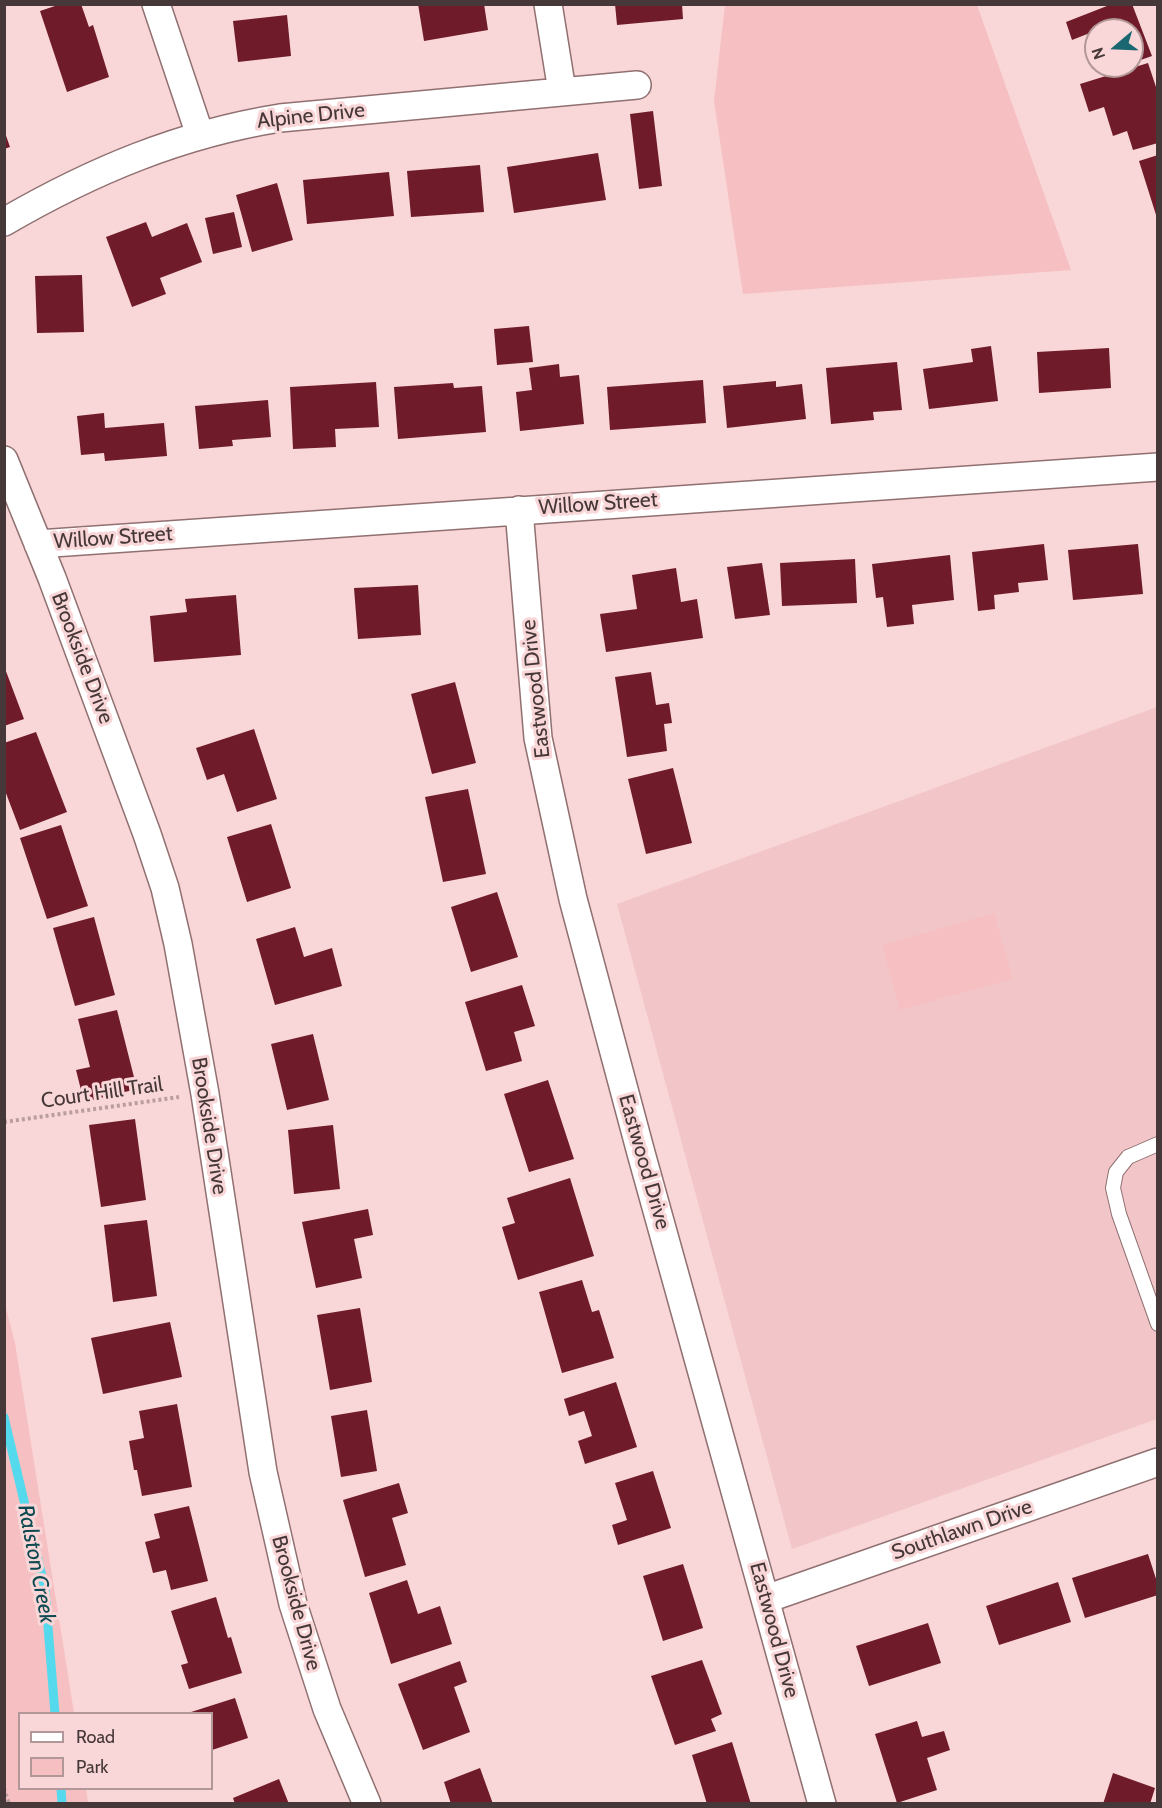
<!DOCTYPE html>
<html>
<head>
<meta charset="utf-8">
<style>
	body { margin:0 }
	#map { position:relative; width:1162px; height:1808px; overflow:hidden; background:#f9d6d7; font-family:Cabin,sans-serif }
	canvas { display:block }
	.frame { position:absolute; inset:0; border:6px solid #463838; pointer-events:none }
	.legend { position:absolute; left:18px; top:1712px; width:195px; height:78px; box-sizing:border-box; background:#f9d6d7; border:2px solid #b19797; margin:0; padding:8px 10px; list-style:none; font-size:18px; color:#463838 }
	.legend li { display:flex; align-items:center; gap:12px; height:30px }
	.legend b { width:30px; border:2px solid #b19797 }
	.north { position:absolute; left:1084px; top:18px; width:60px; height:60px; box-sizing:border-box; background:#f9d6d7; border:2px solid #b19797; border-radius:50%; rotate:251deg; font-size:16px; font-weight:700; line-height:24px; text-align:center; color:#463838 }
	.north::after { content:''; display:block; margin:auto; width:21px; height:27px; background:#1b6771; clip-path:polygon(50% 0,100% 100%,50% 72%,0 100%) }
</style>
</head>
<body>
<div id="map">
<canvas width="1162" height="1808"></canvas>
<div class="frame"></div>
<ul class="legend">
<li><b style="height:8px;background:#fff"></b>Road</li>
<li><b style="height:16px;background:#f6bfc1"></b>Park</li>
</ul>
<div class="north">N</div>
</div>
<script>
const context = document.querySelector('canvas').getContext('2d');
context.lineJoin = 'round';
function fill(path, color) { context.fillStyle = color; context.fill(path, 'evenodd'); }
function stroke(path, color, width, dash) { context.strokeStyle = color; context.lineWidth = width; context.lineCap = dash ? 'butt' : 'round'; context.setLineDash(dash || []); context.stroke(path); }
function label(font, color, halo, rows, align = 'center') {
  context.font = font + ' Cabin,sans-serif'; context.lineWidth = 6; context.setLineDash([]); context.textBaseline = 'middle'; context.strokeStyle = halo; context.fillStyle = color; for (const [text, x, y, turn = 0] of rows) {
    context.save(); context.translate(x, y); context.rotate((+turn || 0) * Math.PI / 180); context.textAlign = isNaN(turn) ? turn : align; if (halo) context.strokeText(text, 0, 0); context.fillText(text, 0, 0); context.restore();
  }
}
fill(new Path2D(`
	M1157 707V1419L792 1549 617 904Z`), '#f2c6c8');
fill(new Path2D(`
	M725 5H977L1071 270 743 294 714 101Z
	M994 913 1013 979 900 1010 882 945Z
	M4 1301 15 1343 74 1713 20 1714V1788L86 1789 88 1803H5Z`), '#f6bfc1');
stroke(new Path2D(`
	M4 1417 45 1589 55 1714
	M61 1788 62 1804`), '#54daec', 9);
fill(new Path2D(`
	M61 4H81L89 27 93 25 109 77 67 92 40 11Z
	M418 4H484L488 30 424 41Z
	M615 4H682L683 19 617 25Z
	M1112 4H1132L1152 56 1132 63V30L1100 29 1072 40 1066 22Z
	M287 15 291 56 238 62 233 21Z
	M1148 63 1158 93V143L1133 150 1127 131 1113 136 1104 107 1089 112 1080 84Z
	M653 111 662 186 639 189 630 114Z
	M4 130 10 147 4 149Z
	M598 153 606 200 514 213 507 167Z
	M1158 155V218H1157L1139 161Z
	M480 165 484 212 411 217 407 171Z
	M389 172 394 216 307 224 303 180Z
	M277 183 293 240 252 252 236 195Z
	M234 212 242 247 213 254 205 218Z
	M146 222 152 237 187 223 202 262 160 278 166 294 132 307 106 237Z
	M82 275 84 332 37 333 35 276Z
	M529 326 533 362 497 365 494 329Z
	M991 346 998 401 929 409 923 369 973 362 971 349Z
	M1109 348 1111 388 1039 393 1037 352Z
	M897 362 902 410 873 412 874 420 831 424 826 368Z
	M559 364 560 377 579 375 584 424 520 431 516 392 532 390 529 368Z
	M703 380 706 423 610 430 607 387Z
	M776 381V387L802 384 806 419 727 428 723 386Z
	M376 382 379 427 335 429 336 447 293 449 290 387Z
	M453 383 454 388 482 386 486 432 398 439 394 387Z
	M268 400 271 437 232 440 233 446 199 449 195 406Z
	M104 413 105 428 164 423 167 456 105 461 104 453 81 455 77 416Z
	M1044 544 1048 580 1018 583 1019 592 994 595 995 609 978 611 972 552Z
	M1138 544 1143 594 1073 600 1068 550Z
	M950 555 954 600 912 605 914 624 887 627 883 597 876 598 872 564Z
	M855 559 857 603 782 606 780 563Z
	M762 563 770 615 735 619 727 567Z
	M676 568 681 602 697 599 703 638 606 652 600 614 637 609 632 575Z
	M418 585 421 635 358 639 354 588Z
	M236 595 241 655 154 662 150 616 187 612 185 599Z
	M4 666 24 719 4 726Z
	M651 672 656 705 669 703 672 723 664 724 667 751 627 757 615 677Z
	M455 682 476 763 432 774 411 694Z
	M254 729 277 799 237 812 224 774 207 780 196 748Z
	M36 732 67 812 20 830 4 788V743Z
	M673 768 692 843 646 854 628 779Z
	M468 789 486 874 443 882 425 797Z
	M271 824 291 888 247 902 227 837Z
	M61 825 88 906 47 919 20 838Z
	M497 892 518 957 471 972 451 907Z
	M94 917 115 995 75 1006 53 928Z
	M295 927 304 957 332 948 342 986 275 1005 256 939Z
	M522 985 535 1026 514 1032 522 1061 486 1071 465 1002Z
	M117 1010 137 1089 84 1102 76 1070 90 1067 78 1019Z
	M313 1034 329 1100 287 1110 271 1044Z
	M548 1080 574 1159 529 1172 504 1094Z
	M135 1119 146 1200 101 1207 89 1125Z
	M333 1125 340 1189 294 1194 288 1130Z
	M570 1178 594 1256 518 1280 502 1227 515 1223 507 1198Z
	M368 1209 373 1235 354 1239 362 1278 316 1288 302 1222Z
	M147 1220 157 1296 113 1302 104 1225Z
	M582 1280 592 1312 599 1310 614 1358 562 1373 539 1292Z
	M360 1308 372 1382 330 1390 317 1315Z
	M170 1322 182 1377 103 1394 91 1338Z
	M616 1382 637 1447 585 1464 578 1441 592 1436 584 1411 569 1416 564 1399Z
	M177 1404 192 1487 142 1496 137 1470H134L129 1441 144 1438 139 1411Z
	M367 1410 377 1471 341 1477 331 1416Z
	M653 1471 671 1528 618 1545 612 1525 627 1520 615 1483Z
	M399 1483 408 1513 392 1518 406 1565 365 1577 343 1500Z
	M189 1506 208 1581 171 1590 166 1570 153 1573 145 1542 160 1538 154 1514Z
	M1148 1554 1158 1585V1595L1085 1618 1072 1578Z
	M683 1564 703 1628 663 1641 643 1576Z
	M407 1580 418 1614 440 1606 452 1644 391 1664 369 1593Z
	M1058 1582 1071 1622 999 1645 986 1606Z
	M216 1597 228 1638 231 1637 242 1673 189 1689 181 1665 188 1663 171 1611Z
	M928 1623 941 1663 869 1686 856 1646Z
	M702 1660 722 1714 711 1719 716 1731 675 1745 651 1676Z
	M460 1661 467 1682 454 1687 470 1732 423 1750 398 1684Z
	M235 1698 248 1738 212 1750V1714L188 1713Z
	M917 1721 922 1737 944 1731 950 1750 927 1758 937 1790 897 1803 875 1734Z
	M732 1742 751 1804H707L692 1755Z
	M480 1768 493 1804H451L444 1782Z
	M1113 1773 1155 1788 1150 1804H1103Z
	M279 1779 289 1804H235L233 1798Z`), '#6f1b29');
const lane = new Path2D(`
	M1158 1144 1128 1157 1116 1172 1113 1188 1119 1214 1158 1324`);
const street = new Path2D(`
	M156 4 200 135
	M548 4 562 91
	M4 222C92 171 180 134 280 118L637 85
	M4 460 52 578 147 834 165 888 178 944 205 1094 263 1472 293 1604 327 1709 367 1804
	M519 510 538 738 573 899 641 1153 822 1804
	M38 544 1158 467
	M766 1599 1158 1462`);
stroke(lane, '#907071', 16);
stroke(street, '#907071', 30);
stroke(new Path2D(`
	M4 1122 179 1097
	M4 1788 9 1804`), '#ba9e9f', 4, [3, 3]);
stroke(lane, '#fff', 14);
stroke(street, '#fff', 27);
label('21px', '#463838', '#f9d6d7', [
	["Alpine Drive",311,116,-6],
	["Willow Street",598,504,-4],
	["Willow Street",113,538,-4],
	["Brookside Drive",82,658,69],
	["Eastwood Drive",536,689,-96],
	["Court Hill Trail",102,1093,-8],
	["Brookside Drive",209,1126,81],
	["Eastwood Drive",644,1162,74],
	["Southlawn Drive",962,1530,-19],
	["Brookside Drive",296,1603,75],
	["Eastwood Drive",774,1630,75]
]);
label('italic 22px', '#0d4951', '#f9d6d7', [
	["Ralston Creek",36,1564,79]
]);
</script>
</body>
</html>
